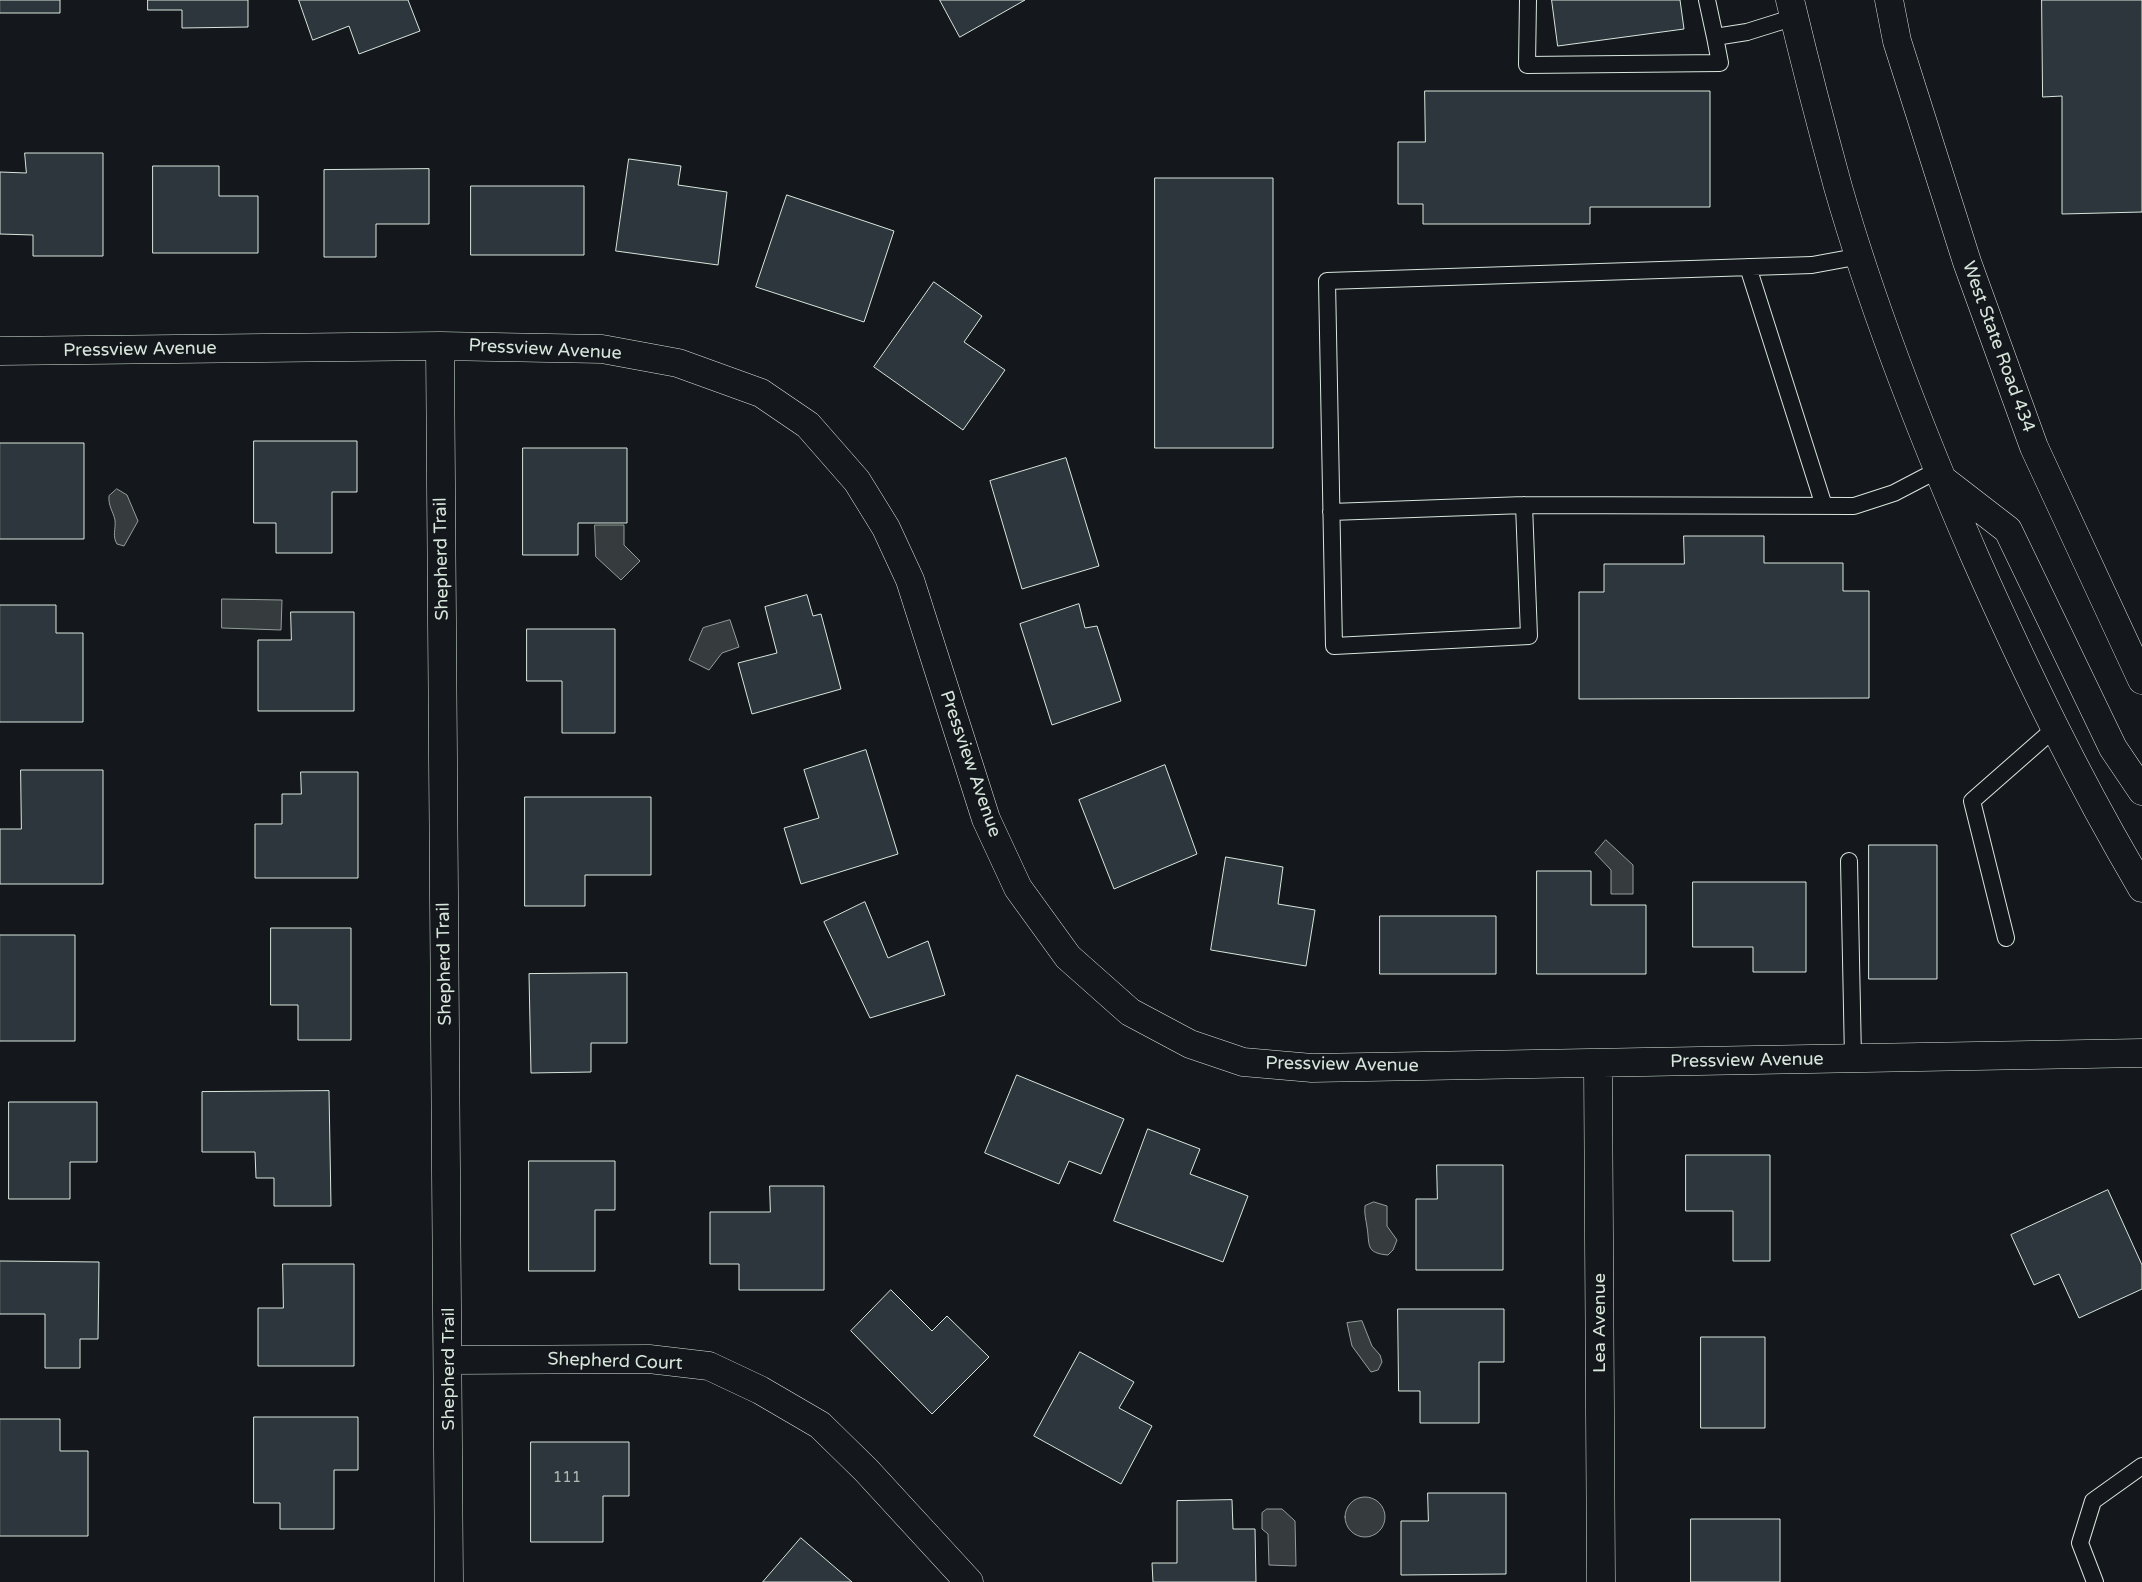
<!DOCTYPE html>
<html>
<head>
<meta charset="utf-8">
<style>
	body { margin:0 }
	canvas { display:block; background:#14181c }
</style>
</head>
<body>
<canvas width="2142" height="1582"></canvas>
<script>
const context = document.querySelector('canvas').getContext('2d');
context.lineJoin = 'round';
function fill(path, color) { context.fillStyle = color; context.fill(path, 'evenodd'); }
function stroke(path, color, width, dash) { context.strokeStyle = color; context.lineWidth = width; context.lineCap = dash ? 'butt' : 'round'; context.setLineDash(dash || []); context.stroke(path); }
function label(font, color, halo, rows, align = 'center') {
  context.font = font + ' "Varela Round",sans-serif'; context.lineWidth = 4; context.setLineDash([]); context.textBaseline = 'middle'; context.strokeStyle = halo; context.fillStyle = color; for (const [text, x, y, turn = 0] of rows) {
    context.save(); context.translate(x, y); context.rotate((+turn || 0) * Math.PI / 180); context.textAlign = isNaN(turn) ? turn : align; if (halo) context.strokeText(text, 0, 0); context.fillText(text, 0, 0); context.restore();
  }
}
const water = new Path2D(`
	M117 489 127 495 138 521 124 546 117 544C112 536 116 529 115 520 113 511 108 506 109 496Z
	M595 525H624V545L640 561 621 580 596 557Z
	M222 599 282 600 281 630 222 628Z
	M730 620 739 647 722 653 709 670 689 660 703 628Z
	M1606 840 1633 865V894H1611V870L1595 853Z
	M1374 1202 1387 1206V1226L1397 1240 1393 1250 1388 1255C1365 1253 1370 1245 1367 1227 1366 1220 1364 1213 1365 1206Z
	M1362 1321 1372 1346 1380 1355 1382 1362 1378 1370 1371 1372 1352 1346 1347 1323Z
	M1345 1517a20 20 0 1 1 40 0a20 20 0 1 1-40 0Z
	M1267 1509H1282L1295 1521 1296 1566 1269 1565 1268 1534 1262 1529V1513Z`);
fill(water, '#363b3e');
stroke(water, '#939e99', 1);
const building = new Path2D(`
	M0 0H60V13H0Z
	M148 0H248V27L182 28V10H148Z
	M299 0H408L420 31 359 54 349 26 313 40Z
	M940 0H1025L960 37Z
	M1552 0H1680L1684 29 1558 46Z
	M2042 0H2142V212L2062 214V96L2043 97Z
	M1425 91H1710V207H1590V224H1423V204H1398V142H1425Z
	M25 153H103V256H33V235L0 234V172L26 173Z
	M629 159 681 166 678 185 727 192 718 265 616 251Z
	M153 166H219V196H258V253H153Z
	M429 169V224H376V257H324V170Z
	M1155 178H1273V448H1155Z
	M471 186H584V255H471Z
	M787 195 894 231 864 322 756 287Z
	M934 282 982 316 964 342 1005 370 963 430 874 367Z
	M254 441H357V492H332V553H276V523H254Z
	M0 443H84V539H0Z
	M523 448H627V523H578V555H523Z
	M1066 458 1099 566 1022 589 990 481Z
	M1684 536H1764V563H1843V591H1869V698L1579 699V592H1604V564H1684Z
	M807 595 813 616 821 614 841 689 752 714 738 663 777 653 765 607Z
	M1079 604 1085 628 1097 626 1121 701 1052 725 1020 624Z
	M0 605H56V633H83V722H0Z
	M291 612H354V711H258V640H291Z
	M527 629H615V733H562V681H527Z
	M866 750 898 854 801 884 784 828 819 818 804 770Z
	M1165 765 1197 854 1114 889 1079 800Z
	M21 770H103V884H0V829H21Z
	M301 772H358V878H255V824H282V794H301Z
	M525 797H651V875H585V906H525Z
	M1869 845H1937V979H1869Z
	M1226 857 1283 867 1278 904 1315 910 1306 966 1211 950Z
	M1537 871H1591V905H1646V974H1537Z
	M1693 882H1806V972H1753V947H1693Z
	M865 902 888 958 928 941 945 995 870 1018 824 922Z
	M1380 916H1496V974H1380Z
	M271 928H351V1040H298V1005H271Z
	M0 935H75V1041H0Z
	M627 973V1043H591V1072L531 1073 529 974Z
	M1017 1075 1124 1119 1101 1174 1069 1161 1059 1184 985 1153Z
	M329 1091 331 1206H274V1178H256L255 1152H202V1092Z
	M9 1102H97V1162H70V1199H9Z
	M1148 1129 1200 1149 1190 1174 1248 1196 1223 1262 1114 1221Z
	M1686 1155H1770V1261H1733V1211H1686Z
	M529 1161H615V1210H595V1271H529Z
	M1437 1165H1503V1270H1416V1199H1437Z
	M770 1186H824V1290H739V1264H710V1212H770Z
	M2108 1190 2142 1265V1289L2079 1318 2059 1274 2034 1285 2011 1235Z
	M0 1261 99 1262 98 1339H80V1368H45V1314H0Z
	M283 1264H354V1366H258V1308H283Z
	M891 1290 932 1331 947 1316 989 1357 932 1414 851 1331Z
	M1398 1309H1504V1362H1479V1423H1420V1391H1399Z
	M1701 1337H1765V1428H1701Z
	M1080 1352 1134 1382 1119 1408 1152 1426 1121 1484 1034 1436Z
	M254 1417H358V1470H334V1529H280V1503H254Z
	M0 1419H60V1451H88V1536H0Z
	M531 1442H629V1496H603V1542H531Z
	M1428 1493H1506V1574L1401 1575V1521H1428Z
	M1232 1500 1233 1529H1255L1256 1582H1153L1152 1563H1177V1501Z
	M1691 1519H1780V1582H1691Z
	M801 1538 852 1582H763Z`);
fill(building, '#2c363c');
stroke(building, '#d8e6dc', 1);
const lane = new Path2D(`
	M1528 0 1527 65 1720 63 1715 37 1747 32 1795 17
	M1707 0 1715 37
	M1861 256 1812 265 1327 281 1334 646 1529 636 1524 505 1854 506 1894 493 1938 470
	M1748 267 1824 506
	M1331 512 1524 505
	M1849 861 1853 1058
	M2006 938 1972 801 2054 729
	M2095 1582 2080 1543 2093 1501 2142 1466`);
const street = new Path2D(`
	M440 346 449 1582
	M0 351 440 346 602 349 678 363 761 393 808 425 857 481 886 528 910 580 986 819 1018 888 1068 957 1130 1012 1190 1044 1243 1062 1312 1068 2142 1053
	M1598 1064 1601 1582
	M449 1360 649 1359 709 1366 760 1390 820 1425 866 1470 969 1582`);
const primary = new Path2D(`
	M1790 0C1805 63 1821 125 1838 187 1874 313 1923 437 1975 557 2026 672 2078 780 2142 888
	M1889 0 1897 41 1967 262 2034 447 2142 680
	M1942 479 2008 530 2113 748 2142 791`);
stroke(lane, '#d8e6dc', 18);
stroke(street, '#d8e6dc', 29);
stroke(primary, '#d8e6dc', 29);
stroke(lane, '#14181c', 16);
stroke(street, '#14181c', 28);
stroke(primary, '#14181c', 28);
label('15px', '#adbab4', null, [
	["111",567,1478]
]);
label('18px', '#d8e6dc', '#14181c', [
	["West State Road 434",1998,347,70],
	["Pressview Avenue",140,350,-1],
	["Pressview Avenue",545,350,3],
	["Shepherd Trail",442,559,-91],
	["Pressview Avenue",970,764,71],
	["Shepherd Trail",445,964,-91],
	["Pressview Avenue",1747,1061,-1],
	["Pressview Avenue",1342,1065,1],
	["Lea Avenue",1600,1323,-90],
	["Shepherd Court",615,1362,2],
	["Shepherd Trail",449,1369,-90]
]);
</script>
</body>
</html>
